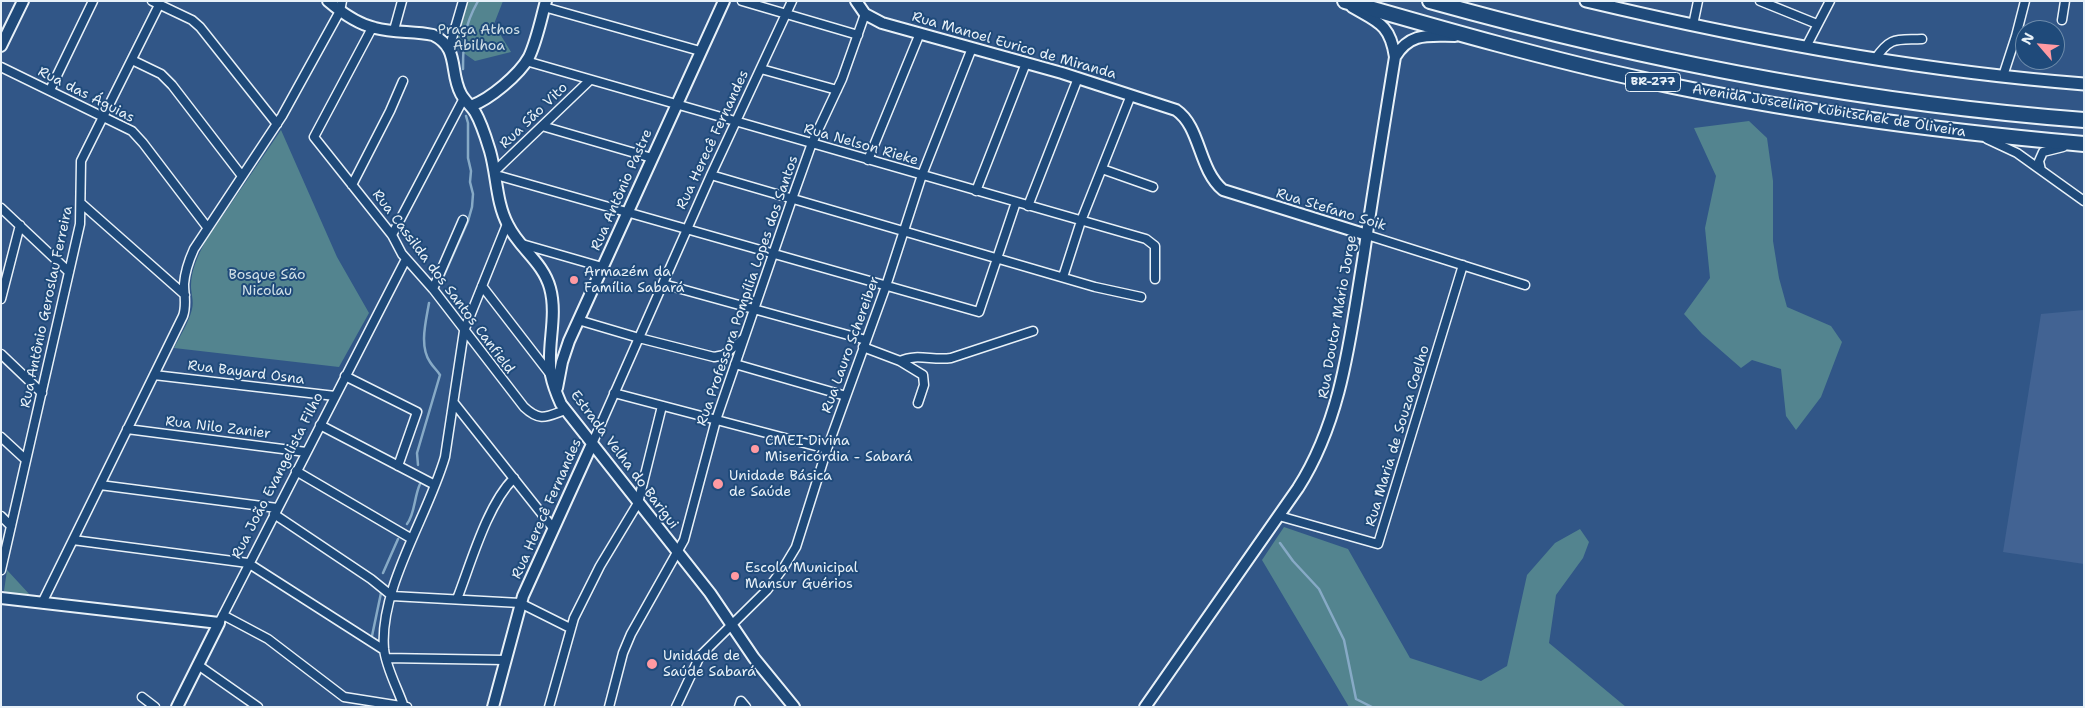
<!DOCTYPE html>
<html>
<head>
<meta charset="utf-8">
<style>
	body { margin:0 }
	#map { position:relative; width:2085px; height:708px; overflow:hidden; background:#315687; font-family:"Shantell Sans",sans-serif }
	canvas { display:block }
	.frame { position:absolute; inset:0; border:2px solid #e8f1f8; pointer-events:none }
	.north { position:absolute; left:2015px; top:20px; width:50px; height:50px; box-sizing:border-box; background:#1f4a7a; border:1px solid #6f8dac; border-radius:50%; rotate:297deg; font-size:14px; font-weight:700; line-height:20px; text-align:center; color:#e8f1f8 }
	.north::after { content:''; display:block; margin:auto; width:18px; height:22px; background:#ff9aa2; clip-path:polygon(50% 0,100% 100%,50% 72%,0 100%) }
</style>
</head>
<body>
<div id="map">
<canvas width="2085" height="708"></canvas>
<div class="frame"></div>
<div class="north">N</div>
</div>
<script>
const context = document.querySelector('canvas').getContext('2d');
context.lineJoin = 'round';
function fill(path, color) { context.fillStyle = color; context.fill(path, 'evenodd'); }
function stroke(path, color, width, dash) { context.strokeStyle = color; context.lineWidth = width; context.lineCap = dash ? 'butt' : 'round'; context.setLineDash(dash || []); context.stroke(path); }
function label(font, color, halo, rows, align = 'center') {
  context.font = font + ' "Shantell Sans",sans-serif'; context.lineWidth = 4; context.setLineDash([]); context.textBaseline = 'middle'; context.strokeStyle = halo; context.fillStyle = color; for (const [text, x, y, turn = 0] of rows) {
    context.save(); context.translate(x, y); context.rotate((+turn || 0) * Math.PI / 180); context.textAlign = isNaN(turn) ? turn : align; if (halo) context.strokeText(text, 0, 0); context.fillText(text, 0, 0); context.restore();
  }
}
fill(new Path2D(`
	M2084 310V564L2003 552 2041 314Z`), '#426393');
fill(new Path2D(`
	M468 1H503L494 24 511 52 475 61 455 47Z
	M1749 121 1767 138 1773 181V241L1779 278 1787 307 1831 326 1842 342 1821 397 1796 430 1786 416 1781 369 1752 360 1741 368 1702 334 1684 314 1710 278 1705 228 1716 176 1694 128Z
	M281 130 337 257 369 313 339 367 174 348C180 336 189 322 192 309 194 301 191 294 191 286 191 270 198 256 205 242Z
	M1284 527 1348 549 1410 658 1481 681 1507 666 1527 575 1555 543 1580 529 1589 542 1583 558 1556 595 1549 643 1626 707H1349L1262 560Z
	M7 570 31 596 7 593 4 591Z`), '#53848f');
stroke(new Path2D(`
	M463 69C463 41 464 26 478 1
	M441 282 468 221 472 207 473 194 470 182 471 171 468 158V123L466 116
	M418 465 417 453 440 375C437 370 433 367 430 362 419 346 426 321 429 303
	M407 524C415 514 414 497 420 484
	M1280 543 1293 561 1319 589 1344 640 1356 699 1372 707
	M383 573 398 539
	M372 636 381 593`), '#87aac6', 2.5);
const minor = new Path2D(`
	M152 1 192 20 200 27 277 124
	M742 1 858 35
	M1760 1 1817 24
	M544 7 700 51
	M2062 20 2065 1
	M1693 25 1698 1
	M372 28 314 137 392 235 402 254 433 289 524 407C540 422 546 417 565 410
	M394 30 402 1
	M1806 47 1830 1
	M449 49 463 1
	M1875 59C1891 36 1896 40 1922 39
	M132 60 161 74 172 85 242 176
	M526 61 1146 239 1155 246V279
	M1 67 132 131 143 143 207 227
	M761 69 837 90
	M2003 76 2016 36 2025 1
	M50 90 93 1
	M542 126 652 158
	M1987 139 2017 153 2084 201
	M868 160 920 33
	M1102 169 1153 187
	M2041 170 2039 161 2043 152 2063 147
	M495 171 590 80
	M496 175 979 312 1016 202
	M711 175 1095 287 1141 297
	M352 185 390 111 403 81
	M976 191 1026 63
	M82 204 185 295
	M1028 206 1078 78
	M1 208 69 272
	M392 235 464 98
	M1367 235 1525 285
	M522 244 602 267
	M1063 277 1081 221 1131 95
	M663 284 866 340
	M482 286 550 374
	M433 289 463 220
	M1 299 20 225
	M578 320 639 338 714 357 724 355 744 338
	M863 347 900 361 923 375 924 385 918 403
	M1 354 42 393
	M900 361C917 353 933 361 951 358L1033 331
	M735 364 846 396
	M154 375 335 396
	M345 376 417 412 398 466
	M614 393 827 449
	M454 403 553 528
	M320 425 435 485
	M127 429 306 452
	M1 437 26 460
	M592 444 711 175 792 1
	M296 471 412 539
	M100 485 277 508
	M274 514 371 579 392 596 520 603 570 628
	M1 516 11 526
	M1279 516 1378 544 1463 265
	M73 540 248 563 384 650
	M1 570 80 224 81 161 159 5
	M457 599C471 563 487 505 514 478
	M42 603 183 316C187 305 184 295 184 284 185 271 189 260 194 249L282 116 340 11 342 1
	M223 615 268 639 344 697 407 707
	M219 623 406 259
	M386 658 505 660
	M198 665 258 707
	M142 697 155 707
	M404 707C398 689 386 668 384 649 379 588 428 516 445 457L464 331 507 224
	M549 707 574 618 600 566 638 503 662 406
	M609 707 623 653 631 634 684 540 716 420 792 199 812 143 842 79 865 14
	M676 707 700 656 767 590 784 567 796 547 827 449 886 286 922 175 972 48
	M739 707 741 701 746 707`);
const tertiary = new Path2D(`
	M328 1C342 13 357 24 375 28 394 33 414 31 433 35 460 48 449 72 461 94 465 101 471 106 475 112 482 124 486 138 490 151 497 175 496 203 508 225 519 248 543 262 550 288 558 317 546 348 551 375 553 385 557 395 561 404L710 593 754 658 794 707
	M856 1 865 14 882 23 1062 73 1176 110C1201 127 1198 169 1223 190L1367 235
	M1 46 23 1
	M1395 57C1410 32 1428 36 1455 36
	M471 106C490 99 519 75 529 57 537 40 541 19 546 1
	M557 388 562 362 569 341 724 1
	M1 598 219 623 177 707
	M493 707 523 596 592 444
	M1145 707 1298 488C1342 419 1350 338 1363 260 1373 192 1384 125 1395 57 1390 24 1378 22 1352 7`);
const secondary = new Path2D(`
	M1586 1C1750 40 1916 71 2084 84`);
const motorway = new Path2D(`
	M1345 1C1446 30 1547 59 1649 81 1792 112 1938 131 2084 144
	M1430 1C1645 61 1862 103 2084 120`);
stroke(minor, '#e8f1f8', 11);
stroke(tertiary, '#e8f1f8', 14);
stroke(secondary, '#e8f1f8', 15);
stroke(motorway, '#e8f1f8', 18);
stroke(minor, '#1f4a7a', 8);
stroke(tertiary, '#1f4a7a', 10);
stroke(secondary, '#1f4a7a', 11);
stroke(motorway, '#1f4a7a', 14);
for (const [x, y, r, color] of [
	[574,280,5,"#ff9aa2"],
	[755,449,5,"#ff9aa2"],
	[718,484,6,"#ff9aa2"],
	[735,576,5,"#ff9aa2"],
	[652,664,6,"#ff9aa2"]
]) { const dot = new Path2D(); dot.arc(x, y, r, 0, 2 * Math.PI); context.fillStyle = color; context.fill(dot); stroke(dot, '#1f4a7a', 2); }
for (const [x, y, w] of [
	[1653,82,55]
]) { const box = new Path2D(); box.roundRect(x - w / 2, y - 9.5, w, 19, 4); context.fillStyle = '#1f4a7a'; context.fill(box); stroke(box, '#e8f1f8', 1); }
label('bold 12px', '#e8f1f8', null, [
	["BR-277",1653,82]
]);
label('14px', '#d2e1e8', '#1f4a7a', [
	["Praça Athos",479,30],
	["Abilhoa",479,46],
	["Bosque São",267,275],
	["Nicolau",267,291]
]);
label('14px', '#e8f1f8', '#1f4a7a', [
	["Rua Manoel Eurico de Miranda",1014,46,16],
	["Rua das Águias",86,95,27],
	["Avenida Juscelino Kubitschek de Oliveira",1829,111,9],
	["Rua São Vito",534,116,-44],
	["Rua Herecê Fernandes",713,140,-65],
	["Rua Nelson Rieke",861,145,16],
	["Rua Antônio Pastre",622,190,-66],
	["Rua Stefano Soik",1331,210,17],
	["Rua Cassilda dos Santos Canfield",443,282,53],
	["Rua Professora Pompília Lopes dos Santos",748,291,-71],
	["Rua Antônio Geroslau Ferreira",47,307,-78],
	["Rua Doutor Mário Jorge",1338,317,-80],
	["Rua Lauro Schereiber",851,345,-70],
	["Rua Bayard Osna",246,373,7],
	["Rua Nilo Zanier",218,428,7],
	["Rua Maria de Souza Coelho",1398,436,-73],
	["Estrada Velha do Barigui",624,460,53],
	["Rua João Evangelista Filho",278,476,-63],
	["Rua Herecê Fernandes",547,509,-66]
]);
label('14px', '#e8f1f8', '#1f4a7a', [
	["Armazém da",584,272],
	["Família Sabará",584,288],
	["CMEI Divina",765,441],
	["Misericórdia - Sabará",765,457],
	["Unidade Básica",729,476],
	["de Saúde",729,492],
	["Escola Municipal",745,568],
	["Mansur Guérios",745,584],
	["Unidade de",663,656],
	["Saúde Sabará",663,672]
], 'left');
</script>
</body>
</html>
